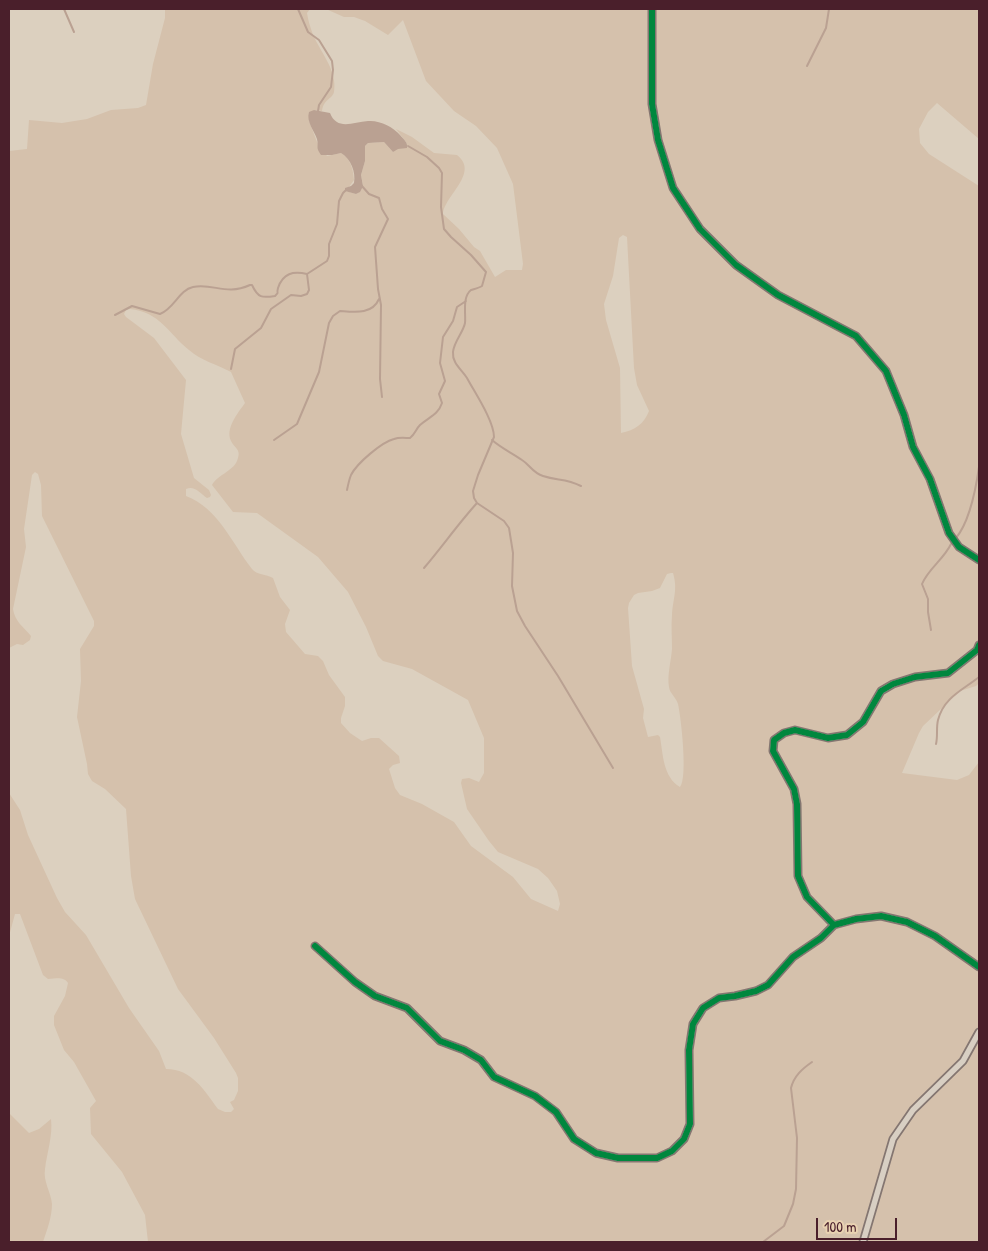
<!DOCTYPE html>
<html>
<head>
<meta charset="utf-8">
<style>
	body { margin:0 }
	#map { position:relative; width:988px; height:1251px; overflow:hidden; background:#dcd0bf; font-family:"Patrick Hand",sans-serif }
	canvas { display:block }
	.frame { position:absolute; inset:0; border:10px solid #4a1f2b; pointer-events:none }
	.scale { position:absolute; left:816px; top:1218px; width:81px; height:22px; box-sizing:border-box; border:2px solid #4a1f2b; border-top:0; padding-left:6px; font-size:15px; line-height:18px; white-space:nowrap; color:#4a1f2b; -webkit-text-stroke:4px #e9d2b2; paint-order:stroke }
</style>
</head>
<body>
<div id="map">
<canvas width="988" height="1251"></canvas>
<div class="frame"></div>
<div class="scale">100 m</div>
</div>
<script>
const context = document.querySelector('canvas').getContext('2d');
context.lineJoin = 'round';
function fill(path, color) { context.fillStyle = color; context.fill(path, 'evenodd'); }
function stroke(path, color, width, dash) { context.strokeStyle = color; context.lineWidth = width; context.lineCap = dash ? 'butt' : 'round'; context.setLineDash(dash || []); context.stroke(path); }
fill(new Path2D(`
	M165 9H310L307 13C308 20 310 26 312 32 319 51 338 70 334 92 332 100 324 98 322 111L314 110 309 121 317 142 327 156 341 153C351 159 353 169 354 180L346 191 356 194 358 193 363 185 361 175 365 161V146L368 143 384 142 393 152 396 149 408 147 406 142 396 129 412 137 434 153 457 155C480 173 444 196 443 214L459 229 474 247 480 251 495 277 506 270H522L523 264 513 184 497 148 476 126 454 111 426 81 403 20 388 35 365 21 354 17H344L326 9H979V139L937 103 928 112 919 129 920 143 929 154 979 186V683L976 686 960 691 923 726 919 733 902 773 957 780 969 775 979 762V1242H148L145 1215 122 1172 91 1134 90 1108 96 1101 74 1062 64 1050 54 1025V1016L65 996 68 983C63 976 56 979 48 979L43 975 20 914H15L9 936V793L20 810 28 835 57 898 65 912 86 935 129 1008 159 1051 166 1069C192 1069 204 1090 218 1109L225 1112H231L234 1109 230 1102 234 1100 238 1091V1078L236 1073 214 1038 178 989 135 899 131 876 126 809 105 789 92 781 88 774 87 764 77 717 81 681 80 649 94 626V621L42 516 41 485 38 474 35 472 32 475 24 529 26 547 13 609C15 622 23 626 31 636L30 640 23 645 17 644 9 648V151L27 149 29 120 62 123 87 119 111 110 138 108 146 105 153 64 165 18ZM623 235 627 237 634 368 637 385 649 411C644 424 635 430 621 433L620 368 606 320 604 304 613 276 619 238ZM130 309C160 312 168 333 189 350 200 360 218 365 231 372L245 403C238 413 225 428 231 441 234 448 241 449 238 458 235 471 218 474 212 485L233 512 257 513 318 557 348 592 366 627 378 656 383 661 412 669 468 700 484 738V773L479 782 469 778 462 779 461 783 467 809 489 841 498 852 538 869 548 878 557 891 560 904 558 911 531 899 513 877 471 846 454 822 422 804 400 795 395 788 389 769 393 765 400 763 399 756 379 738H371L362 741 350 733 341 723V718L345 706V697L329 675 323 661 318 656 305 654 286 632 285 624 290 610 280 597 273 578C266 574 257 575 252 569 232 543 218 508 186 496V489C194 485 200 493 207 498L210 497 211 495 209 490 194 478 181 434 186 380 154 338 126 317 124 314 126 310ZM671 573H673C678 590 673 598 672 615 671 626 672 638 672 649 671 662 667 675 669 687 670 694 676 697 678 704 681 717 688 778 680 787 663 777 663 754 660 737L658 735 648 737 643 718 644 709 632 666 628 608 629 603 634 595 638 593 652 591 660 588 667 574Z
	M9 1113 29 1133 39 1129 51 1119C53 1136 47 1152 45 1169 43 1182 51 1192 52 1204 52 1217 47 1230 43 1242H9Z`), '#d5c1ac');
fill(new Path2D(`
	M314 110 330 113C337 131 353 122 368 121 380 120 393 127 400 135 404 140 408 142 407 148L398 149 393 152 384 142 368 143 365 146V161L361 175 363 186 360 192 356 194 345 191V188L351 186 354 183C356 172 351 159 341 153L332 155H321C315 147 319 147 317 139 314 130 306 122 309 112Z`), '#baa192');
stroke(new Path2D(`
	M64 9 74 32
	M298 9 308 32 319 40 332 61 333 70 331 87 319 105 318 111
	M807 66 826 28 829 9
	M408 146 427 157 439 168 442 173 441 207 444 229 451 237 471 255 486 272 482 286C479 288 474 289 471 290 462 297 466 314 465 323 463 333 454 341 453 352 452 363 461 369 467 378 475 393 494 421 494 437L478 475 473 491 474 498 477 503 504 521 509 528 513 553 512 586 517 611 525 626 558 676 613 768
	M361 185 369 194 379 198 382 209 388 219 375 247 378 289 381 305 380 379 382 397
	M115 315 132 306 160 314C174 309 179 290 193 287 214 283 226 296 250 285H252C258 298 262 298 275 296 280 290 276 296 278 288 283 273 293 271 307 274L327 261 329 256V244L337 224 339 201 343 193 346 190
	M231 369 235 349 261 328 271 309 291 295 301 296 307 294 309 290 307 274
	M274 440 297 424 319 372 329 323 333 316 340 311C354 312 372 315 379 299
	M492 440C501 448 512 453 522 460 530 465 533 473 543 476 558 481 565 478 581 486
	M347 490C348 485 349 480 351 475 357 463 382 442 394 439 399 437 405 438 410 438 415 434 416 429 420 425 429 417 438 415 442 403L439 394 445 381 440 363 443 337 453 321 457 307 466 301
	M956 538C970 521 976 488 979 467
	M424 568C442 547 458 524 477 503
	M931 630 928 612V599L922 584C928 569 944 559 951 544
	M936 744C938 736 936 728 938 720 944 697 963 690 979 677
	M763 1242 784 1226 793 1204 796 1189 797 1138 791 1088C794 1076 802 1069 812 1062`), '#baa192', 2);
const minor = new Path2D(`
	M652 9V104L658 140 673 188 700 229 736 265 778 295 856 336 886 371 904 415 913 447 930 479 949 533 959 547 979 560
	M834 925 807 897 798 876 797 804 794 789 773 751 774 740 784 733 795 730 828 738 847 735 863 722 881 691 893 684 915 677 948 673 977 650 979 645
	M315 946 355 982 375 996 407 1008 440 1041 464 1050 481 1060 494 1077 535 1096 556 1112 574 1139 596 1153 618 1158H657L672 1151 684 1139 690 1124 689 1050 693 1024 703 1008 719 998 735 996 756 991 768 985 793 957 821 938 834 925 856 919 881 916 907 922 935 936 979 967
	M863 1242 893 1139 913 1110 963 1061 979 1032`);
stroke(minor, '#847671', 9);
stroke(minor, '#d8cfc3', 5.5);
stroke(new Path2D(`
	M652 9V104L658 140 673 188 700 229 736 265 778 295 856 336 886 371 904 415 913 447 930 479 949 533 959 547 979 560
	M834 925 807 897 798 876 797 804 794 789 773 751 774 740 784 733 795 730 828 738 847 735 863 722 881 691 893 684 915 677 948 673 977 650 979 645
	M315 946 355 982 375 996 407 1008 440 1041 464 1050 481 1060 494 1077 535 1096 556 1112 574 1139 596 1153 618 1158H657L672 1151 684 1139 690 1124 689 1050 693 1024 703 1008 719 998 735 996 756 991 768 985 793 957 821 938 834 925 856 919 881 916 907 922 935 936 979 967`), '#00873e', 6);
</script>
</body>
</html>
